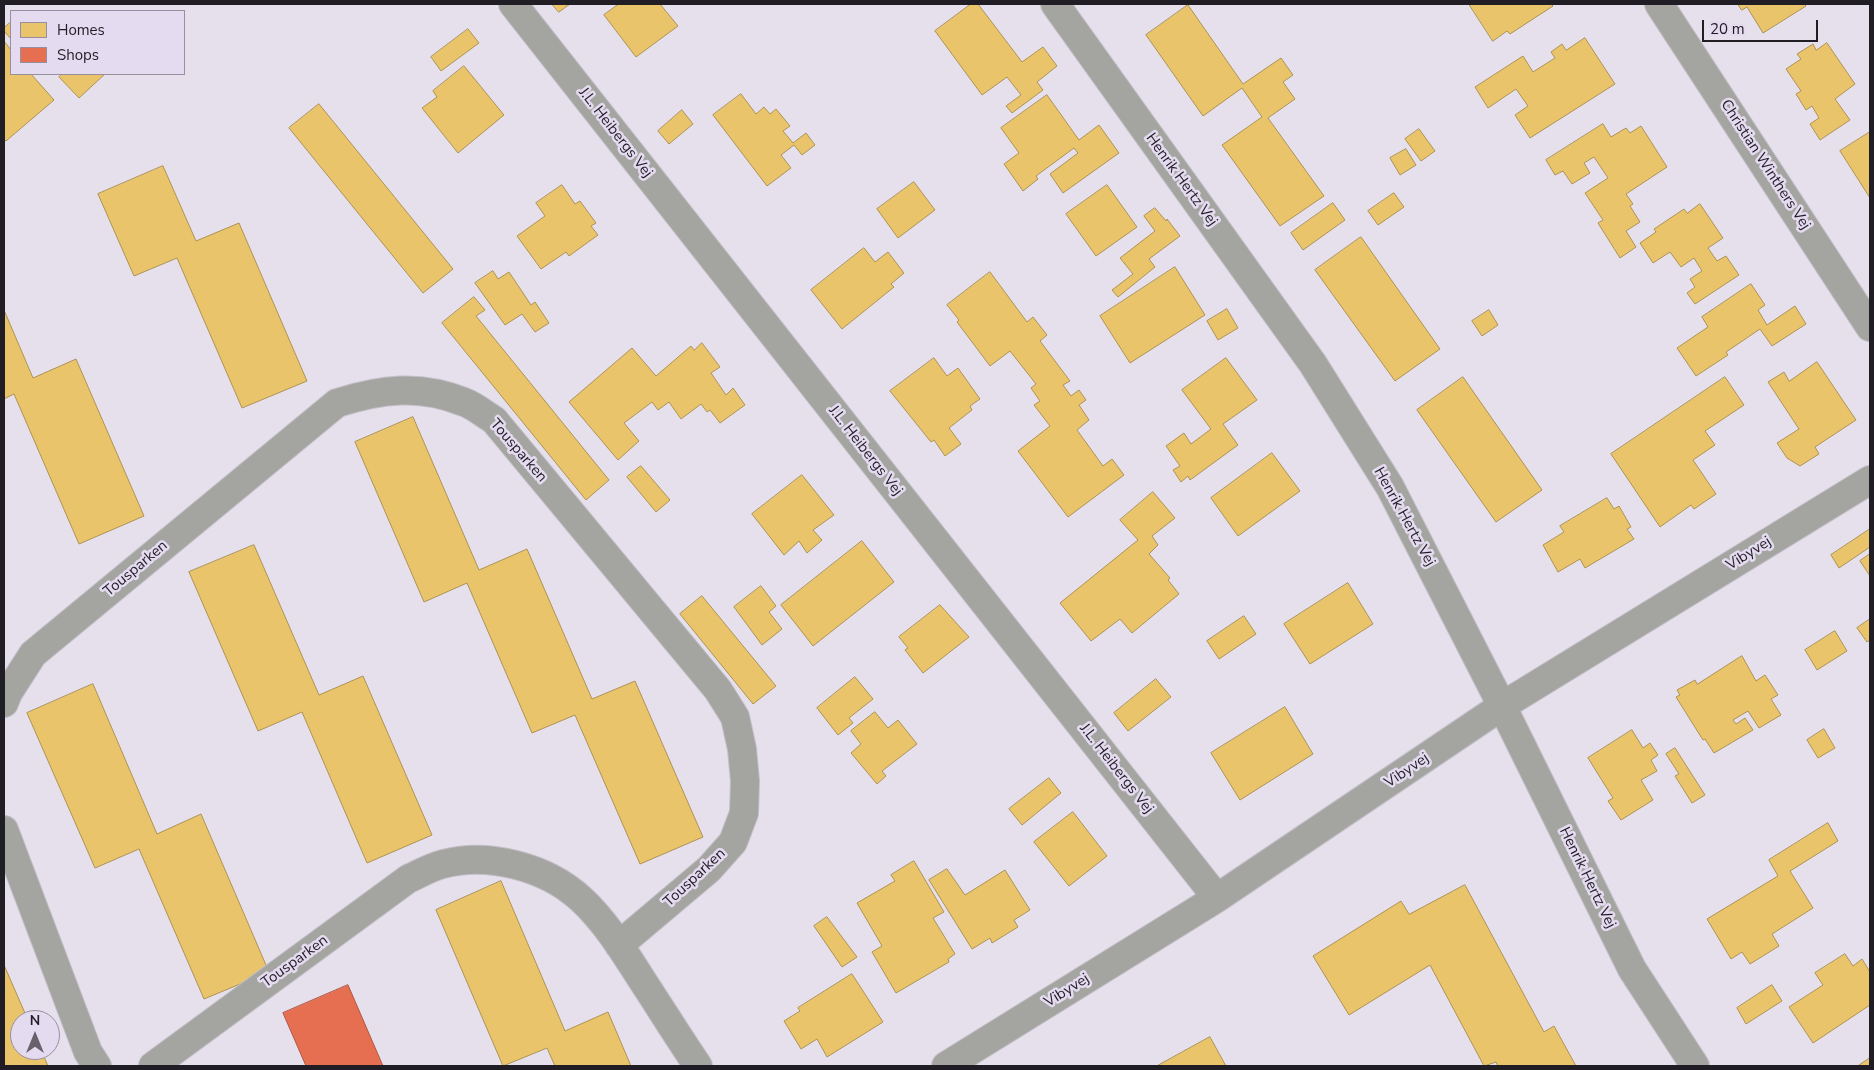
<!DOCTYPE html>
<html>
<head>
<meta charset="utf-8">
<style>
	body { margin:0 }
	#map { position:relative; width:1874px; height:1070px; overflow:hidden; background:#e5e0eb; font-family:"Nunito Sans",sans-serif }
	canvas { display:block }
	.frame { position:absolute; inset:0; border:5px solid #211d25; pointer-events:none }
	.legend { position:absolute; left:10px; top:10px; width:175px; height:65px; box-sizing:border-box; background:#e5dbf0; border:1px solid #978f9f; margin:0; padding:6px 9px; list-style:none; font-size:15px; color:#211d25 }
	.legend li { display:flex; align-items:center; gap:10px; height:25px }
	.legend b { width:25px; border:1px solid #978f9f }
	.north { position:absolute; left:10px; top:1010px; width:50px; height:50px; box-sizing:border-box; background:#e5dbf0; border:1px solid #978f9f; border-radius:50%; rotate:0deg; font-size:14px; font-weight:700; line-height:20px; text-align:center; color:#211d25 }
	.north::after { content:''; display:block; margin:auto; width:18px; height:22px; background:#66616a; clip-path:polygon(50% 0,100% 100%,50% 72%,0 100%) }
	.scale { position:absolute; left:1702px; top:20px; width:116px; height:22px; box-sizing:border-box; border:2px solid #211d25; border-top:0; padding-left:6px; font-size:15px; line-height:18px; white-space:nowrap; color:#211d25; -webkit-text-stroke:4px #e5dbf0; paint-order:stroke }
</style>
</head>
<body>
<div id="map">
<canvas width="1874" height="1070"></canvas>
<div class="frame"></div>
<ul class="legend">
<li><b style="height:14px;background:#e9c46a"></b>Homes</li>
<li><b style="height:14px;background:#e76f51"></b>Shops</li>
</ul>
<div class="north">N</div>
<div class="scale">20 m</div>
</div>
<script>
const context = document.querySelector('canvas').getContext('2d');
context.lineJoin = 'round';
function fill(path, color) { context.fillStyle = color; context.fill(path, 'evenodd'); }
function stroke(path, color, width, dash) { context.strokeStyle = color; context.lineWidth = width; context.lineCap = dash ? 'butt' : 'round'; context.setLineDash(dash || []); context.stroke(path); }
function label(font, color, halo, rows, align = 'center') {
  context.font = font + ' "Nunito Sans",sans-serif'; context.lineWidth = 5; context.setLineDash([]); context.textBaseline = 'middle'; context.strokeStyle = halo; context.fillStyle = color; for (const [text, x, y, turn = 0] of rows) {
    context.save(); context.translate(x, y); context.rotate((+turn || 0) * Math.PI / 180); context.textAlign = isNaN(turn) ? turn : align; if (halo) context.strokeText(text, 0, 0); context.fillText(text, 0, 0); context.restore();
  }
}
const homes = new Path2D(`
	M552 4H570L559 12Z
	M619 4H660L678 26 636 57 604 15Z
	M971 4H978L1022 62 1043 47 1057 66 1037 82 1043 90 1012 113 1006 106 1021 95 1007 77 982 95 935 31Z
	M1469 4H1551L1553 6 1510 34 1507 31 1493 41Z
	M1738 4H1804L1806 6 1763 33 1747 7 1742 10Z
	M1188 5 1243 84 1281 58 1293 75 1283 82 1295 99 1268 118 1324 196 1280 226 1222 145 1262 117 1242 88 1203 116 1146 35Z
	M11 22V39L4 31V28Z
	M468 29 479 43 441 71 431 57Z
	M1585 38 1615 84 1530 138 1515 115 1528 106 1516 89 1488 108 1475 87 1523 56 1533 72 1555 58 1551 52 1562 44 1566 50Z
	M4 41 11 50V74H31L54 100 6 141 4 139Z
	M1827 43 1855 84 1835 99 1850 120 1820 140 1810 124 1819 118 1812 106 1806 110 1796 94 1801 91 1786 69 1801 59 1797 54 1813 44 1816 50Z
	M464 66 504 115 458 153 422 108 437 97 433 91Z
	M62 74H105L79 98 59 77Z
	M741 94 756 114 764 107 770 114 776 109 790 126 783 131 793 143 806 133 815 145 802 155 794 145 781 155 791 168 767 186 713 115Z
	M1047 95 1079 140 1099 125 1119 153 1063 193 1050 174 1078 153 1074 148 1036 176 1038 179 1023 191 1004 164 1019 153 1001 128Z
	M319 104 453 269 423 293 289 128Z
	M682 110 693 124 669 144 658 131Z
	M1603 124 1611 137 1626 128 1630 133 1641 126 1667 167 1626 194 1633 204 1630 206 1640 222 1626 231 1636 247 1620 258 1598 223 1603 220 1585 193 1608 178 1594 157 1584 163 1590 173 1572 184 1563 171 1555 175 1546 160Z
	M1419 129 1435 151 1421 161 1405 139Z
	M1870 132V198L1840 151Z
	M1406 149 1416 165 1400 175 1390 158Z
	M163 166 196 241 239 223 307 381 242 408 177 258 134 276 98 194Z
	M914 182 935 210 898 238 877 209Z
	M562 185 575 204 580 201 596 223 591 226 598 235 569 256 566 252 541 269 517 236 545 216 536 203Z
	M1107 185 1137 227 1096 256 1066 214Z
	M1394 193 1404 207 1378 225 1368 211Z
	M1333 203 1345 220 1303 250 1291 233Z
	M1700 204 1723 238 1708 248 1717 261 1726 256 1739 275 1695 304 1687 293 1695 287 1690 279 1702 271 1694 258 1681 267 1670 252 1653 263 1640 243 1656 232 1654 229 1684 209 1687 213Z
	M1155 208 1166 221 1167 219 1180 236 1149 259 1155 267 1118 297 1112 290 1133 274 1120 258 1155 231 1144 216Z
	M1361 237 1440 349 1395 381 1315 270Z
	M864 248 875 262 888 252 904 273 891 284 894 287 842 329 811 290Z
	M1175 267 1205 315 1130 363 1100 316Z
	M493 271 498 279 509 272 531 305 535 302 549 323 535 332 522 314 505 325 475 283Z
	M990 272 1027 322 1033 317 1047 335 1040 341 1070 381 1063 385 1071 396 1079 390 1086 400 1079 405 1089 420 1077 430 1103 466 1112 459 1124 475 1068 517 1018 451 1050 426 1034 405 1040 401 1031 388 1036 384 1010 351 990 366 957 322 959 320 947 305Z
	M1751 284 1765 305 1758 310 1767 325 1795 306 1806 324 1772 346 1760 329 1726 352 1728 355 1696 376 1677 348 1708 327 1702 317Z
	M474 297 485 310 476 316 609 480 586 500 442 323Z
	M1227 309 1238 328 1218 340 1207 321Z
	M4 310 33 378 76 359 144 516 79 544 14 394 4 399Z
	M1489 310 1498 325 1482 336 1472 321Z
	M702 343 720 367 711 373 726 395 733 388 745 405 720 423 710 410 707 412 701 404 681 419 669 402 658 410 652 402 624 423 639 441 618 460 569 402 632 348 656 376 691 346 694 350Z
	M934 358 947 376 958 368 980 399 970 406 972 410 949 428 961 444 945 456 934 440 931 442 890 391Z
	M1226 358 1257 400 1223 424 1238 445 1190 480 1188 476 1181 482 1173 470 1180 466 1166 446 1184 433 1191 444 1211 429 1182 390Z
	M1817 362 1856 420 1815 447 1819 454 1800 466 1787 458 1777 443 1799 429 1768 382 1784 372 1789 381Z
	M1463 377 1542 490 1496 522 1417 410Z
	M1725 377 1744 405 1705 431 1715 445 1693 460 1716 494 1694 509 1691 505 1660 527 1611 454Z
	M413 417 479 570 527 549 592 699 635 681 703 837 640 864 575 715 532 733 467 583 424 602 355 442Z
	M1272 453 1300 491 1238 536 1211 498Z
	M641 466 670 500 656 512 627 477Z
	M802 475 834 515 813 530 822 540 807 553 799 541 784 555 752 514Z
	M1153 492 1175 518 1152 536 1158 545 1149 554 1170 578 1168 580 1179 594 1132 633 1120 619 1091 641 1060 603 1138 540 1120 520Z
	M1607 498 1614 509 1619 506 1631 527 1627 529 1634 539 1585 568 1580 559 1558 572 1543 545 1564 532 1560 526Z
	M1870 529V547L1839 568 1831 555Z
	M862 541 894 582 813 646 781 605Z
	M254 545 319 695 363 676 432 835 367 863 302 712 258 731 189 572Z
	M1870 554V576L1860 561Z
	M1348 583 1373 624 1310 664 1284 624Z
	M761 586 776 606 769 612 782 629 762 645 734 607Z
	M702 596 776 686 753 704 680 614Z
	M940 605 969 637 923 673 905 650 908 648 899 637Z
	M1244 616 1256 634 1219 659 1207 641Z
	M1870 619V640L1867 642 1857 628Z
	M1835 631 1847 651 1817 670 1805 650Z
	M1742 656 1756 681 1765 675 1778 695 1771 699 1781 715 1759 728 1748 711 1733 720 1736 724 1745 718 1753 730 1714 753 1705 739 1703 740 1676 697 1680 695 1677 690 1695 680 1697 684Z
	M855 677 873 699 849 718 853 723 838 735 817 708Z
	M1156 679 1171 697 1128 731 1114 713Z
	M93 684 157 834 201 814 269 972 204 999 139 849 95 868 27 713Z
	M1285 707 1313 754 1240 800 1211 753Z
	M875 712 888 728 898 720 917 744 882 771 886 776 877 784 851 753 861 744 851 731Z
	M1824 729 1835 748 1818 758 1807 740Z
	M1632 730 1643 748 1650 743 1658 755 1651 760 1657 771 1641 780 1653 800 1621 820 1608 801 1613 798 1588 758Z
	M1675 748 1705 795 1692 803 1675 776 1679 774 1666 754Z
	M1049 778 1061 793 1022 825 1009 809Z
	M1073 812 1107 856 1069 886 1034 842Z
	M1828 823 1838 841 1790 871 1813 908 1772 934 1779 946 1750 964 1742 952 1731 959 1707 919 1778 876 1769 860Z
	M914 861 944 912 933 918 955 954 948 959 949 962 896 993 872 952 882 946 857 903 895 881 891 875Z
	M947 869 965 895 1005 870 1030 910 1014 920 1018 927 992 943 990 938 972 949 929 880Z
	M501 881 565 1031 608 1012 631 1066H555L547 1048 503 1066 436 910Z
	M1465 885 1544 1032 1554 1026 1576 1066H1498L1496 1062 1484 1066 1430 965 1349 1015 1313 956 1401 901 1409 914Z
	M827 917 857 957 842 967 814 926Z
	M1845 954 1853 966 1862 959 1870 972V1005L1813 1043 1789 1007 1823 985 1815 973Z
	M4 965 28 1020H20V1050H41L48 1066H4Z
	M852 974 883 1022 827 1057 817 1039 801 1049 784 1021 800 1011 798 1008Z
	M1772 985 1782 1001 1746 1024 1737 1008Z
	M1210 1037 1226 1066H1157Z
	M1870 1058V1066H1858Z`);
fill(homes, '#e9c46a');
stroke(homes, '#ad9255', 1);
const shops = new Path2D(`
	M348 985 383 1066H306L283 1013Z`);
fill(shops, '#e76f51');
stroke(shops, '#ac5644', 1);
const minor = new Path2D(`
	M513 4 1217 898
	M1055 4 1313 364 1390 487 1502 706 1632 969 1695 1066
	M1659 4 1870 327
	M4 703 8 693 33 654 337 403C381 389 420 384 464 402 475 406 484 414 494 420L718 690 735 717 742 749 745 781 744 813 733 842 709 869 619 945
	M4 830 88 1052 97 1066
	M153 1066 408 879C419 874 431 867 443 864 489 852 546 867 581 899 606 922 624 952 642 980 661 1009 679 1038 698 1066
	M946 1066 1217 898 1502 706 1870 480`);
stroke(minor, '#c2bec7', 30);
stroke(minor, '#a4a5a0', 28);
label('15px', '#211d25', '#e5dbf0', [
	["J.L. Heibergs Vej",615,133,52],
	["Christian Winthers Vej",1765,165,57],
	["Henrik Hertz Vej",1181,180,54],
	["Tousparken",518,451,49],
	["J.L. Heibergs Vej",865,451,52],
	["Henrik Hertz Vej",1404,517,61],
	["Vibyvej",1749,554,-32],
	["Tousparken",136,569,-40],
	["J.L. Heibergs Vej",1116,769,52],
	["Vibyvej",1407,771,-34],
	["Tousparken",695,878,-43],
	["Henrik Hertz Vej",1587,878,64],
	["Tousparken",295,962,-36],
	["Vibyvej",1067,991,-32]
]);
</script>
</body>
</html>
